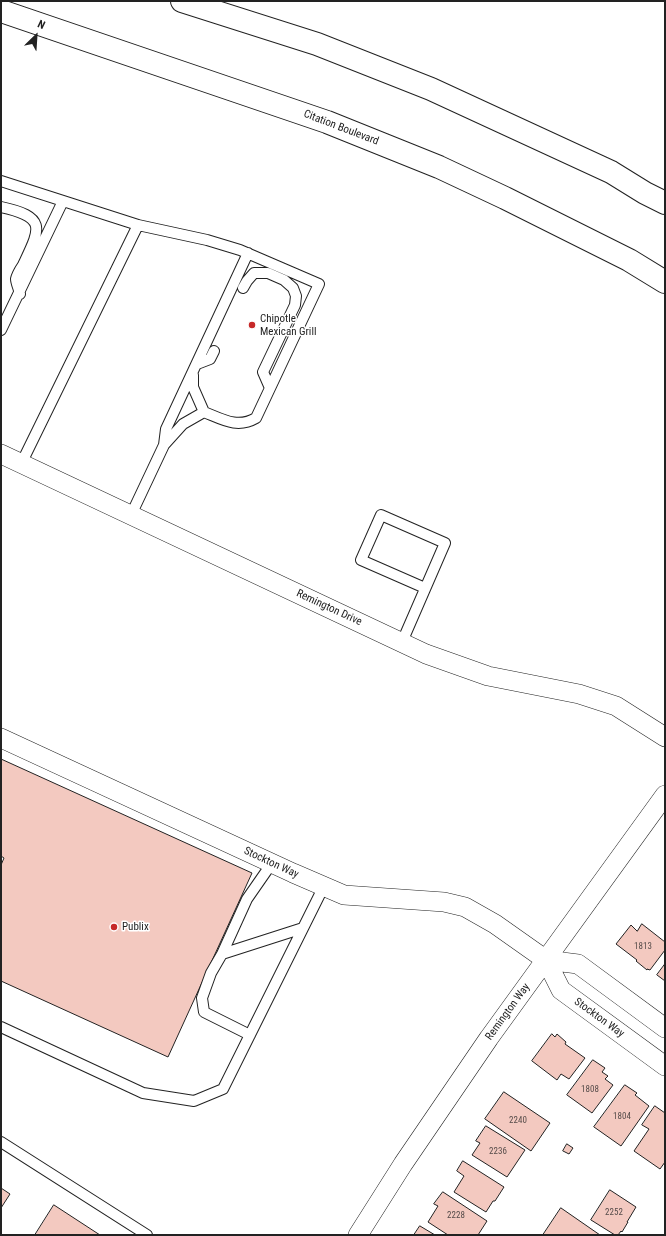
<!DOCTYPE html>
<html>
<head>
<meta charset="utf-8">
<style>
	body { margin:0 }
	#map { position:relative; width:666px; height:1236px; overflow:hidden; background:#fff; font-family:"Roboto Condensed",sans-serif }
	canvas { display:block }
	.frame { position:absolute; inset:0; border:2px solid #222; pointer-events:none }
	.north { position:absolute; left:16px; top:16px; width:40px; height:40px; -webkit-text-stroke:3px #fff; paint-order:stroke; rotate:25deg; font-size:11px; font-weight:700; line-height:16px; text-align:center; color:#222 }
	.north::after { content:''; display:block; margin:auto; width:14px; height:18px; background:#222; clip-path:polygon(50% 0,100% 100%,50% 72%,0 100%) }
</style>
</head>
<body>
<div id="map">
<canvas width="666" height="1236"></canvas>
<div class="frame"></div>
<div class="north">N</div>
</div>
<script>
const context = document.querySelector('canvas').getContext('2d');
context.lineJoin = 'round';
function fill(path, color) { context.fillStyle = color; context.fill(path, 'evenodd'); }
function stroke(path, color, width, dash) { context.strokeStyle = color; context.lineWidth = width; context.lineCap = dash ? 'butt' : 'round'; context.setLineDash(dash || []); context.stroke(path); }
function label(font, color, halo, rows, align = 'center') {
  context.font = font + ' "Roboto Condensed",sans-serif'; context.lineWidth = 3; context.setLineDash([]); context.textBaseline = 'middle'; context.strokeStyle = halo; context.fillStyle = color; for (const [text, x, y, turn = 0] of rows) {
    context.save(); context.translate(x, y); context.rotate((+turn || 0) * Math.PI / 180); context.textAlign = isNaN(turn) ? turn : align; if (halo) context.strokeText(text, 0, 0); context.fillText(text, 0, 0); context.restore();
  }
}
const building = new Path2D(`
	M1 759 252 873 168 1057 1 981V865L4 858 1 856Z
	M642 924 665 942V950L650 970 647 969V970L636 961 637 960 616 944 631 925 637 931Z
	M665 964V981L657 975Z
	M552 1034 555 1037 557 1034 566 1042 565 1044 585 1058 569 1079 561 1074 557 1080 532 1061Z
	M593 1060 605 1068 602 1072 608 1076 605 1079 613 1085 592 1113 567 1095Z
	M625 1085 637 1093 635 1095 649 1106 621 1146 594 1127Z
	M504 1092 550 1123 531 1151 485 1119Z
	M655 1106 665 1113V1162L660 1169 634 1151 649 1129 642 1125Z
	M486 1126 525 1150 507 1177 472 1155 480 1143 476 1141Z
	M567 1144 573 1148 569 1154 563 1151Z
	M463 1161 504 1187 495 1201H493L486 1212 454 1192 464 1176 457 1171Z
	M1 1188 10 1194 1 1208Z
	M610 1190 636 1207 627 1222H628L622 1232 621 1231 618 1235H615L591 1220Z
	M443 1192 487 1221 478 1235H448L428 1222 438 1206 434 1204Z
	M54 1205 100 1235H35Z
	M561 1208 600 1235H543Z
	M420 1226 435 1235H414Z`);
fill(building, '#f3c9c0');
stroke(building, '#222', 1);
const lane = new Path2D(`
	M1 181 138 225 21 464
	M1 207C48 217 40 229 23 265 21 268 17 274 16 279 16 283 19 289 20 294
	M243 288 247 281 254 273H268L284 280 293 288 296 296 295 305 263 372 270 388
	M1 330 63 201
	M197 364 210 359 214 351
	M193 375V387L204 412
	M164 445 166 429 248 253
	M131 515 164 445 183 424 204 412C222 419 237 429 256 418L319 284 240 250 207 240 138 225
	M402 642 445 543 381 515 361 560 425 588
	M222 954 247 899 272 863
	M1 1027 143 1093 194 1101 223 1089 324 886
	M250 1035 204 1012 202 998 211 973 222 954 303 928
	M1 1142 147 1235`);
const street = new Path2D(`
	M1 454 426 654 488 676 579 694 616 706 665 737
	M1 738 293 873 344 895 444 902 465 907 495 924 546 960 578 964 665 1028
	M546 960 561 990 665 1066
	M358 1235 403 1164 489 1038 665 795`);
const secondary = new Path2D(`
	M182 1 317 44 431 89 611 172 645 193 665 203
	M1 11 327 122 439 167 505 198 629 260 665 282`);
stroke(lane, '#222', 12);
stroke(street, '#222', 20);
stroke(secondary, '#222', 24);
stroke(lane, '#fff', 10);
stroke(street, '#fff', 19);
stroke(secondary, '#fff', 22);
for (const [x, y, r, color] of [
	[252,325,4,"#c62828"],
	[114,927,4,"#c62828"]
]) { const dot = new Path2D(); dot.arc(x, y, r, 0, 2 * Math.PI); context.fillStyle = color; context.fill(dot); stroke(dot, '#fff', 1.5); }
label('9px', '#564c4a', null, [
	["1813",643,947],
	["1808",590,1090],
	["1804",622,1117],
	["2240",518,1121],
	["2236",498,1152],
	["2252",614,1213],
	["2228",456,1216]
]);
label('11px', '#222', '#fff', [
	["Citation Boulevard",341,128,21],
	["Remington Drive",329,608,25],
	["Stockton Way",271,863,25],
	["Remington Way",508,1012,-54],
	["Stockton Way",599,1018,36]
]);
label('11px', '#222', '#fff', [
	["Chipotle",260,319],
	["Mexican Grill",260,332],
	["Publix",122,927]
], 'left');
</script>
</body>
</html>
